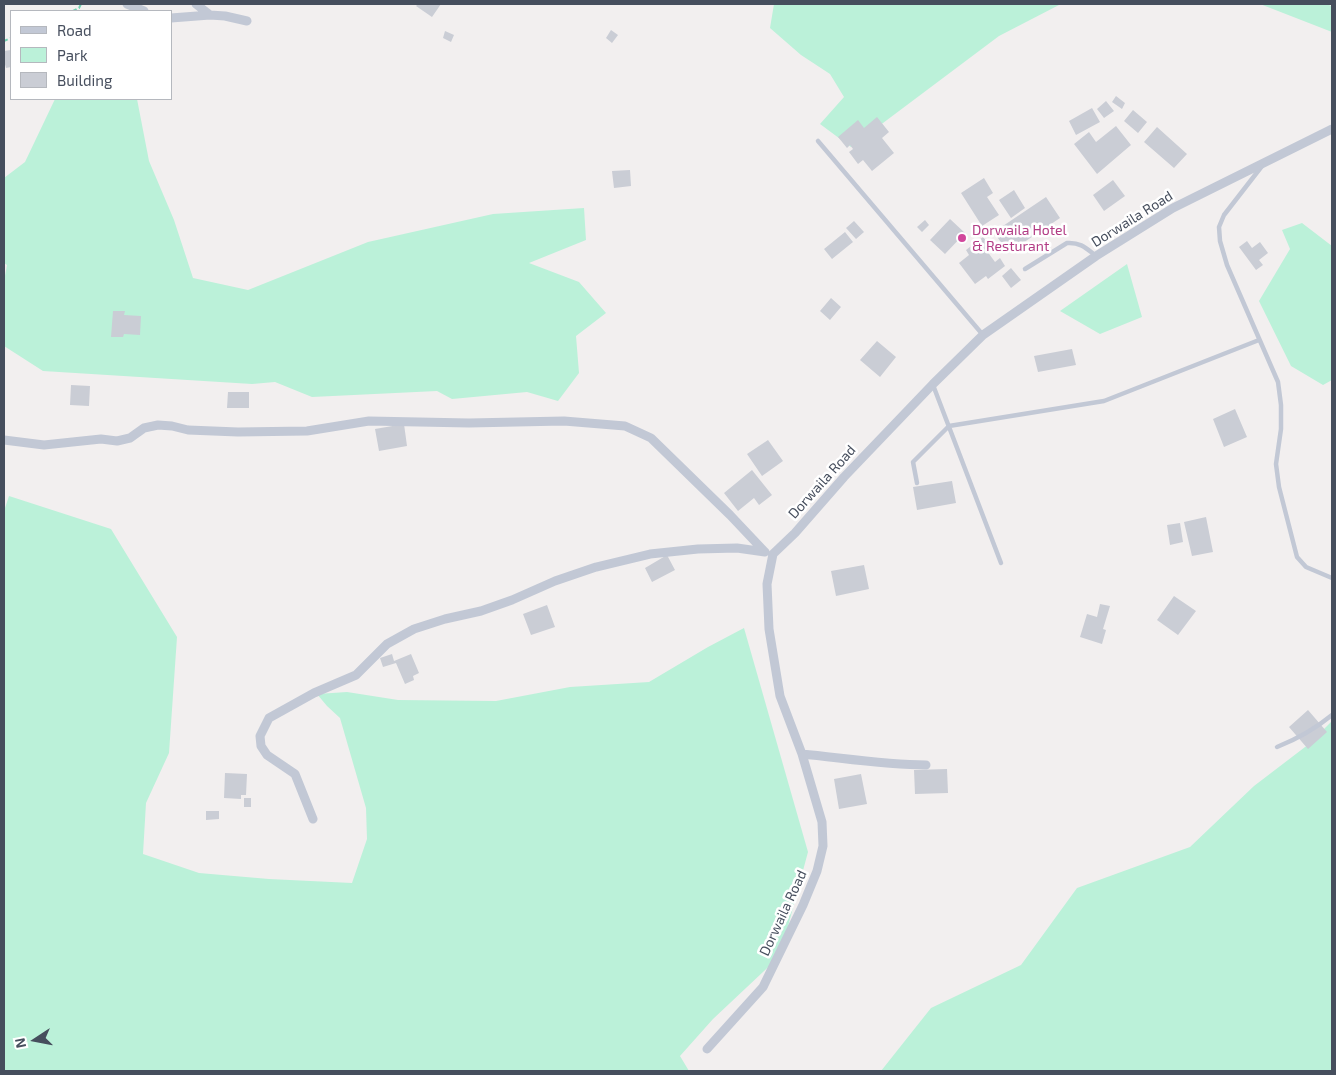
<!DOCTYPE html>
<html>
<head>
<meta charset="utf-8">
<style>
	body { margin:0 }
	#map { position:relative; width:1336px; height:1075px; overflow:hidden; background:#f2efef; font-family:"Exo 2",sans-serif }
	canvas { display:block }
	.frame { position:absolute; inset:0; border:5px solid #464e5d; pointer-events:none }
	.legend { position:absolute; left:10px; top:10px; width:162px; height:90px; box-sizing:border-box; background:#fff; border:1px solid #b5b8be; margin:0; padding:6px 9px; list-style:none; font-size:15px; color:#464e5d }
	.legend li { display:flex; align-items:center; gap:10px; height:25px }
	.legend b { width:25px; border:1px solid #b5b8be }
	.north { position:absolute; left:10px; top:1015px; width:50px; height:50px; -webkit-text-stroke:4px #fff; paint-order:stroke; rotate:259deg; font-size:14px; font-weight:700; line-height:20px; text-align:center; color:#464e5d }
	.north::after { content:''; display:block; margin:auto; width:18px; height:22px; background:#464e5d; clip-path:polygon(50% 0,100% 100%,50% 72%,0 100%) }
</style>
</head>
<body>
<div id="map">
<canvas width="1336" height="1075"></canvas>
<div class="frame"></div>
<ul class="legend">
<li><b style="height:6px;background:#c2c8d5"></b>Road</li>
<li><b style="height:14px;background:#bbf1d9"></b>Park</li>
<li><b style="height:14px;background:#cacdd5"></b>Building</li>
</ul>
<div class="north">N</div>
</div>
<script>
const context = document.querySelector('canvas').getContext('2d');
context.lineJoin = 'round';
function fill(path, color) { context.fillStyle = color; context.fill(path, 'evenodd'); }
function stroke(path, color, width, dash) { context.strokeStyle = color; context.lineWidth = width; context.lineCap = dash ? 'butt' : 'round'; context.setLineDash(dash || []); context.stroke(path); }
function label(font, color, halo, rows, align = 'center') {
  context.font = font + ' "Exo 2",sans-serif'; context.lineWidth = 5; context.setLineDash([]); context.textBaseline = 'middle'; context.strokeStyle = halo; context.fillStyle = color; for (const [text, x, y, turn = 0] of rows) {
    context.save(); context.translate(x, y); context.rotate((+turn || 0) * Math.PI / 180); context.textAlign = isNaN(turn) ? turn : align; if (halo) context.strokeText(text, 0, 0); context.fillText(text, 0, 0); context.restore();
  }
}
fill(new Path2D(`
	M774 4H1058L1059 5 999 36 851 147 820 124 844 97 830 74 801 55 770 28Z
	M1260 4H1328L1332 7V32Z
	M55 99H137L149 161 174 220 193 278 248 290 368 242 493 214 584 208 586 240 529 263 579 282 606 313 576 336 579 373 558 401 527 392 452 399 437 391 312 397 275 382 252 384 43 371 4 346V281L7 265 4 263V178L25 162Z
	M1302 223 1332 246V380L1323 385 1291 366 1259 301 1290 249 1282 230Z
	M1127 264 1142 317 1100 334 1060 311Z
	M9 496 111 529 177 637 169 753 146 803 143 854 199 873 269 879 352 883 367 839 366 808 340 718 327 706 317 694 347 692 398 700 496 701 570 687 649 682 708 647 744 628 808 852 780 956 713 1019 680 1056 689 1071H4V511Z
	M1332 721V1071H881L931 1008 1021 965 1077 888 1190 847 1254 786 1309 744Z`), '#bbf1d9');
fill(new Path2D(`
	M418 4H441L432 17 416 6Z
	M611 30 618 35 612 43 606 38Z
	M445 31 454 35 451 42 443 38Z
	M11 50V67L6 68 4 61V51Z
	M1116 96 1125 103 1122 109 1112 102Z
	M1106 101 1114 111 1104 118 1097 109Z
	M1092 108 1100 122 1076 135 1069 121Z
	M1133 110 1147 122 1138 133 1124 121Z
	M877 117 889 132 882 138 894 153 872 171 863 160 858 164 849 152 853 149 850 145 847 148 838 137 858 120 864 128Z
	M1116 126 1131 145 1097 174 1074 144 1089 132 1096 142Z
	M1157 127 1187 154 1174 168 1144 142Z
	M630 170 631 186 614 188 612 171Z
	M984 178 993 193 987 197 999 215 982 226 961 193Z
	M1113 180 1125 196 1104 211 1093 195Z
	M1014 190 1025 208 1011 218 999 200Z
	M1046 197 1060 218 1008 253 994 232Z
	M950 219 965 233 945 254 930 240Z
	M925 220 929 225 922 232 917 227Z
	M854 221 864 232 856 239 846 228Z
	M845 232 853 242 832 259 824 249Z
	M983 237 992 248 987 251 995 262 1000 258 1005 266 988 279 986 276 975 284 959 263 969 255 966 250Z
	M1247 241 1252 248 1260 242 1268 253 1259 260 1263 265 1256 270 1239 247Z
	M1011 268 1021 280 1011 288 1002 276Z
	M831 298 841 307 830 320 820 311Z
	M113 311H125L124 315 141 316 140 335 124 334 123 337H111Z
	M877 341 896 357 880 377 860 360Z
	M1072 349 1076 365 1038 372 1034 356Z
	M71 385 90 386 89 406 70 405Z
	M228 392H249V408H227Z
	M1235 409 1247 437 1224 447 1213 419Z
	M404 424 407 446 379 451 375 429Z
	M768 440 783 461 762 476 747 454Z
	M752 470 772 495 759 505 754 498 738 511 724 493Z
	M952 481 956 503 917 510 913 487Z
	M1206 517 1213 552 1192 556 1184 522Z
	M1180 523 1183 542 1170 545 1167 525Z
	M667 555 675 570 652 582 645 568Z
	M864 565 869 589 836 596 831 571Z
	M1174 596 1196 611 1178 635 1157 620Z
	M1100 604 1110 606 1103 629 1106 630 1102 644 1080 637 1087 614 1097 617Z
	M547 605 555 627 531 635 523 614Z
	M392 654 394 661 411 654 419 673 413 676 414 680 405 684 396 663 383 667 380 658Z
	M1308 710 1327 732 1308 749 1289 727Z
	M947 769 948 793 915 794 914 770Z
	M225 773 247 774 246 795H241V799L224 798Z
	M861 774 867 804 839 809 834 779Z
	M244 798H251V807H244Z
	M206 811H219V819L206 820Z`), '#cacdd5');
stroke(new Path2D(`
	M73 11 79 8 81 4
	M4 41 11 38`), '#71d1b1', 2, [4, 2.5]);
stroke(new Path2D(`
	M818 141 983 335
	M1262 166 1224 215 1219 227 1220 241 1227 265 1278 382 1281 405V429L1276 464 1279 487 1297 557 1306 567 1332 578
	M1025 269 1067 243C1080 242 1086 248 1095 255
	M933 385 1001 563
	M917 483 913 462 949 426 1104 401 1259 340
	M1277 747C1297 739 1315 729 1332 715`), '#c2c8d5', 4.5);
stroke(new Path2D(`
	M127 4 144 11
	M196 4 210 15
	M171 18 210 15 225 16 247 21
	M4 440 44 445 101 439 117 441 130 438 144 428 158 425 172 426 188 430 238 432 307 431 369 421 469 423 564 421 625 426 651 438 730 515 764 551
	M802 754C843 758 885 765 926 765
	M313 819 295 774 267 755 261 746 260 736 269 718 314 693 356 675 387 644 414 629 445 619 481 611 512 600 555 581 596 567 650 554 698 549 737 548 765 552
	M707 1049 763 987 803 905 817 871 823 846 822 822 802 754 780 696 769 629 767 584 773 554 795 533 844 477 933 384 983 335 1096 256 1173 208 1332 129`), '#c2c8d5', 9);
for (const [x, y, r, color] of [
	[962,238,5,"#d1479c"]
]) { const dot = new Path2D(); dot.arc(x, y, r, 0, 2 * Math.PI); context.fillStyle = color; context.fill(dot); stroke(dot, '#fff', 2); }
label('14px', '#464e5d', '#fff', [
	["Dorwaila Road",1132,219,-32],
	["Dorwaila Road",822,482,-48],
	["Dorwaila Road",783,913,-65]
]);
label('14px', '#b23c85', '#fff', [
	["Dorwaila Hotel",972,230],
	["& Resturant",972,246]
], 'left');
</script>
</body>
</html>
